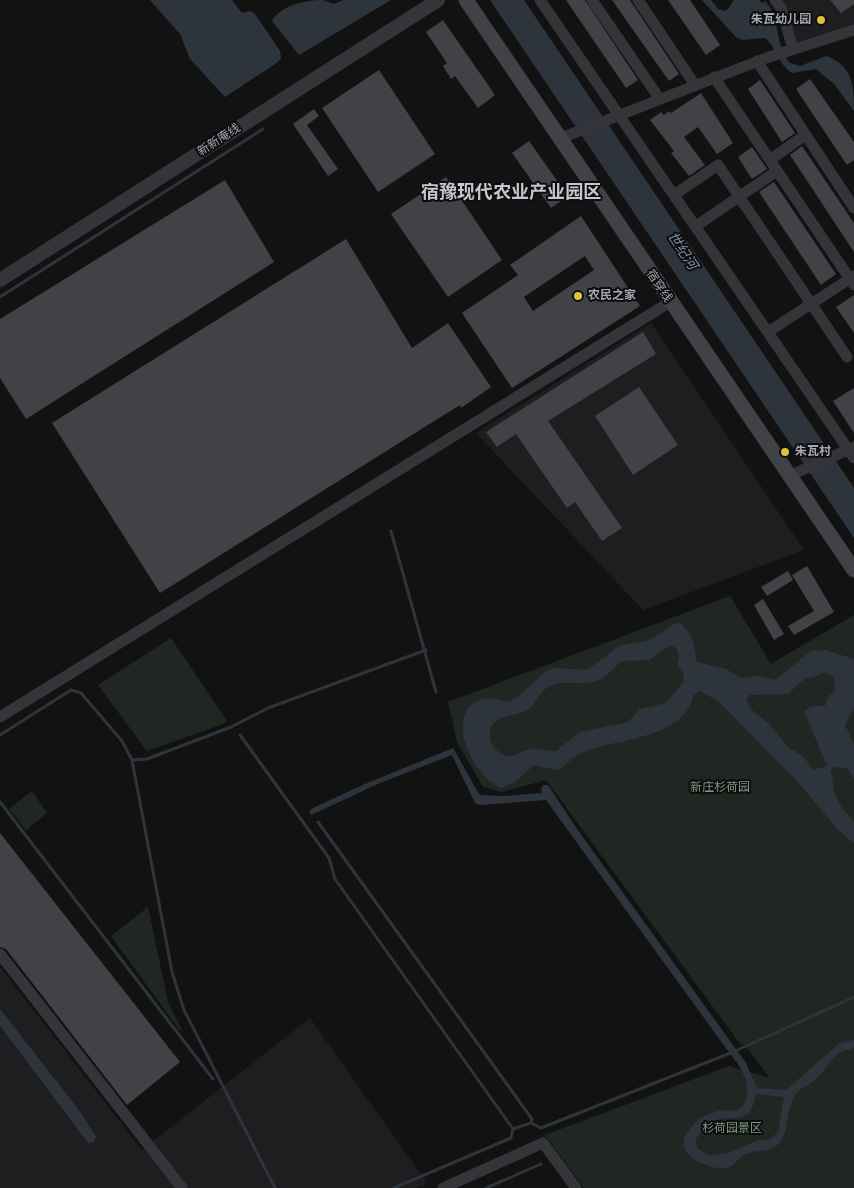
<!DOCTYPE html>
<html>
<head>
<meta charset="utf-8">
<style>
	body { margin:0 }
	canvas { display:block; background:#121213 }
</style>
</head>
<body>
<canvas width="854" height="1188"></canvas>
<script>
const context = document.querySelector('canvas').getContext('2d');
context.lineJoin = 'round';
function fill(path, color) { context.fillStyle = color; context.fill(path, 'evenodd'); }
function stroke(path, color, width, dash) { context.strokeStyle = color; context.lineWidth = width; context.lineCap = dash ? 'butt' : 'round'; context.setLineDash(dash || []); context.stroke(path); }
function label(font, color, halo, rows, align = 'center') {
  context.font = font + ' "Open Sans","Noto Sans SC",sans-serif'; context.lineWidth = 4; context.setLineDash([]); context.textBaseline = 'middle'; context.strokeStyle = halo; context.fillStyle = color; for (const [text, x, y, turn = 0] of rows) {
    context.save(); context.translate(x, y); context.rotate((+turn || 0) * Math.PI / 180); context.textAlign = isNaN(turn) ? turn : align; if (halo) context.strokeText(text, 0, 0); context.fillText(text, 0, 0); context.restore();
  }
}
fill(new Path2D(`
	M779 0H854V25L795 42Z
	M651 323 804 550 643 610 476 433Z
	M0 967 142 1150 310 1018 427 1183 416 1188H0Z`), '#1e1e20');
fill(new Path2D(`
	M730 596 771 664 854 615V1188H584L545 1135 729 1066 770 1078 744 1044 741 1045 546 780 502 792 483 787 457 742 448 702Z
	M171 638 227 721 223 724 147 751 98 685Z
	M32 791 47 813 26 830 9 809Z
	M148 907 168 1002 182 1030 180 1031 111 936Z`), '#202722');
fill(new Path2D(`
	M150 0H232L242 13 251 11 255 14 280 51 281 58 278 62 225 97 190 59 180 34Z
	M323 0 334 4 344 0H391L299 55 272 21C281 5 306 0 323 0Z
	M490 0H524L854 488V538Z
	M702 0H711L718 9 724 11 728 9 734 0H759L762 3 765 1C781 17 774 45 790 63L800 66 826 56C853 65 854 86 854 111L834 84 816 69 792 73C778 64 777 48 765 38L742 40 736 37Z
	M680 623C695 637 693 644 697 662L726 669 741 678 757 676 775 680 811 651 825 650 854 659V708L845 725 854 744V778L847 768 835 767 830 771C834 779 832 787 835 794 839 806 846 813 854 821V843L839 831 798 782 718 701 700 691 693 696C685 739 614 739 583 752 575 755 566 765 558 770L534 765 515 782 501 788C475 779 443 716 479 700 488 695 499 701 509 702L521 694 546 671 556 668 587 670 619 646 650 640 673 624ZM671 645 677 649 679 656 677 665 683 673 684 682 666 703 640 709 628 722 580 732 556 751C546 752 540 746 527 750 521 751 516 756 509 756 493 754 483 734 495 722 504 714 518 716 527 710 537 704 540 690 550 686 565 679 584 687 599 680 607 677 615 666 622 661L649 660ZM821 673H827L834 677 835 691 828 697 825 706H811L804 711 827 766 813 770 804 757 788 747 769 724 752 710 746 700 749 695 788 694 805 678H813Z
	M453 748 479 794 482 795 504 796 542 793 541 789 543 785H548L577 829 746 1063 757 1088 786 1090 840 1043 854 1040V1048C831 1053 832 1063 817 1078 810 1086 800 1086 794 1097 787 1109 789 1124 783 1137 774 1156 758 1147 744 1155 737 1159 734 1167 726 1168 711 1170 680 1158 684 1140 685 1135 689 1131 692 1127 699 1116 715 1110 728 1110 731 1110 734 1111 736 1111 740 1110 745 1104 746 1100 753 1077 732 1057 720 1040L546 800 480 805 475 803 452 755 380 783 311 815 309 811 311 809 365 784ZM756 1094 784 1097 778 1132 769 1140H758L725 1154 708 1155 698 1149 695 1140C699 1135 705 1126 711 1122 732 1112 750 1129 756 1094Z
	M0 1009 79 1110 96 1137 94 1142 88 1143 0 1026Z`), '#2e343c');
stroke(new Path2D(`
	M0 297 263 129
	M391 531 436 692
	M0 735 71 690 81 693 122 741 132 760 172 972 184 1010 275 1188
	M240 735 329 858 335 879 513 1129 511 1138 394 1188
	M132 760 147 759 231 727 268 708 426 650
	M0 802 213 1079
	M318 822 532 1119 531 1123 513 1129
	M531 1123 541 1128 733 1052 854 997
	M486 1188 541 1164`), '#2e343c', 3);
fill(new Path2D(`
	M566 0H585L638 80 626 88Z
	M612 0H630L679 74 669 81Z
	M668 0H690L720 45 706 55Z
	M830 0H854V4L841 13Z
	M443 20 495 95 478 108 455 76 451 79 443 66 447 63 426 32Z
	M379 70 435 154 378 192 322 108Z
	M810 79 854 142V160L847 165 796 89Z
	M760 80 795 133 782 142 748 89Z
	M701 93 733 143 717 154 698 127 684 137 705 165 689 176 671 153 674 151 650 120 661 112 664 115 669 111 671 113Z
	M314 109 319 116 307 125 338 169 328 176 293 124Z
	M529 141 568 196 551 208 512 153Z
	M802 146 854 223V252L790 155Z
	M752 147 767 169 752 179 738 157Z
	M446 177 502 260 448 297 391 214Z
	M225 180 274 262 26 419 0 378V319Z
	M774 182 836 274 821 285 759 192Z
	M581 216 640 306 512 388 462 313 518 275 510 265ZM585 256 594 270 533 311 524 297Z
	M346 239 412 348 448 323 491 387 461 408 460 405 423 428 160 593 52 423Z
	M854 295V333L836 307Z
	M643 332 656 354 548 421 622 528 602 541 575 502 567 508 516 434 497 447 486 432Z
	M639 387 678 445 633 475 595 416Z
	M854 388V433L833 401Z
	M807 566 834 612 794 635 788 626 814 611 792 575Z
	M788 571 793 580 767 596 761 587Z
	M763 599 784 634 774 640 754 605Z
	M0 833 180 1062 127 1105 6 949 0 947Z`), '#414146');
stroke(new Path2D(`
	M540 0 854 458
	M592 0 659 98
	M638 0 695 85
	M775 0 781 8 793 49
	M757 61 854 208
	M714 77 854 285
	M561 138 766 58 854 30
	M770 160 805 135
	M674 195 718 165 847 357
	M696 226 777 171
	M768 332 854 276
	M789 476 854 447
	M0 717 670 302
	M0 954 182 1188
	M443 1188 543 1143 576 1188`), '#353539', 11);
stroke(new Path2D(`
	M0 280 438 0`), '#353539', 14);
stroke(new Path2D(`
	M466 0 854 570`), '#414247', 15);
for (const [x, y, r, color] of [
	[821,20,5,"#dec23e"],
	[578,296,5,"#dec23e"],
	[785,452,5,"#dec23e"]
]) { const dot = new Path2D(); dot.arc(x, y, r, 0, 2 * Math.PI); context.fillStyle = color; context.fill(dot); stroke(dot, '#0d0d0e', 2); }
label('bold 12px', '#a4a6b2', '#0d0d0e', [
	["朱瓦幼儿园",811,20,"right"],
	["农民之家",588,296],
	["朱瓦村",795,452]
], 'left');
label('12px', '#a4a6b2', '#0d0d0e', [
	["新新庵线",219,140,-33],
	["宿穿线",659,286,56]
]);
label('12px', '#7d9b84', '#0d0d0e', [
	["新庄杉荷园",720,788],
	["杉荷园景区",732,1129]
]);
label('italic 14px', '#7e8faa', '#0d0d0e', [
	["世纪河",682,251,56]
]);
label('bold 18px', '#c5c6cf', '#0d0d0e', [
	["宿豫现代农业产业园区",511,193]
]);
</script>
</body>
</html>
